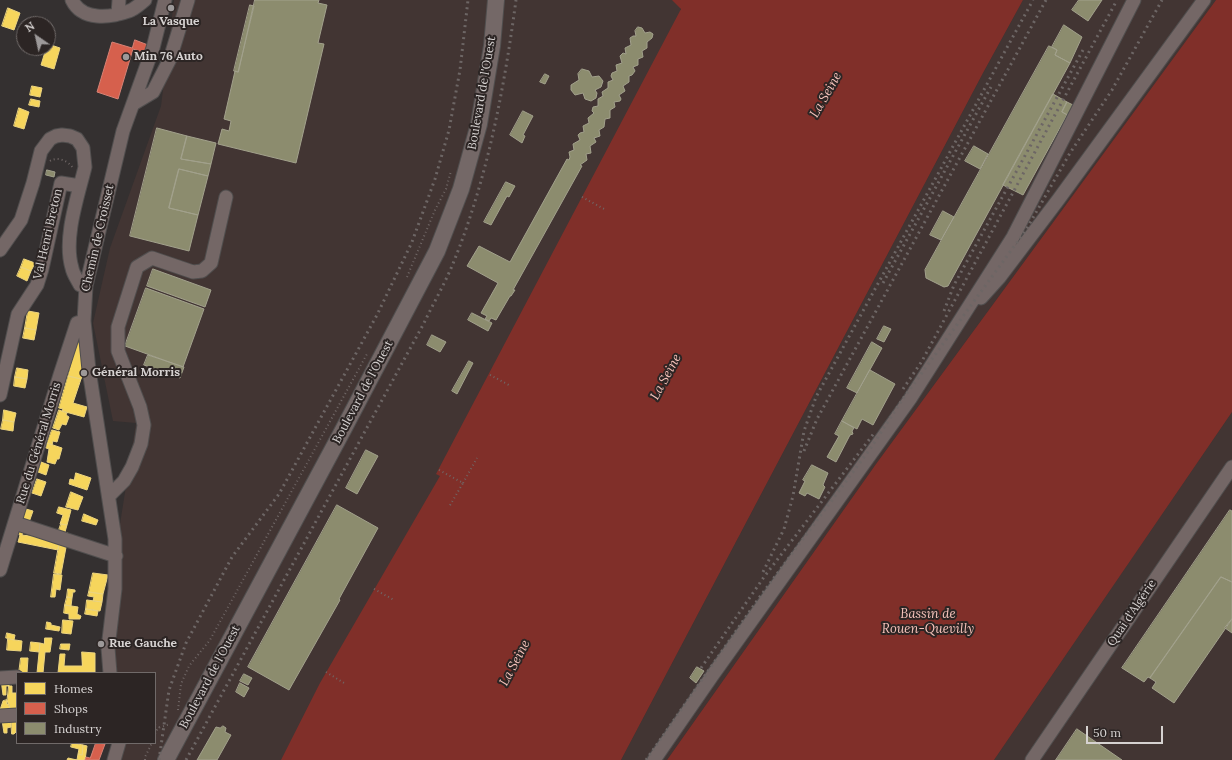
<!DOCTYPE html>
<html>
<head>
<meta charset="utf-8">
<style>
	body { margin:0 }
	#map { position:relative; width:1232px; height:760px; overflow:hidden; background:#343030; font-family:Lora,serif }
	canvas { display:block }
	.legend { position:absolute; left:16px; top:672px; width:140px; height:72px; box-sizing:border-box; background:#2c2524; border:1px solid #706a69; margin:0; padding:5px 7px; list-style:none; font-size:12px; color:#d6d2d1 }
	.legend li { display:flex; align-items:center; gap:8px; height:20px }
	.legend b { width:20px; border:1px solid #706a69 }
	.north { position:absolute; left:16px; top:16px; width:40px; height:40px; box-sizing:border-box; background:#2c2524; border:1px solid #706a69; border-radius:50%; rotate:326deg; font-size:11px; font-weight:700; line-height:16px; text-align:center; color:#d6d2d1 }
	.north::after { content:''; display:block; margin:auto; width:14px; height:18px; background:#9d9999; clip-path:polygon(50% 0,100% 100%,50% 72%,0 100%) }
	.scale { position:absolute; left:1086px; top:726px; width:77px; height:18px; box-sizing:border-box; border:2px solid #d6d2d1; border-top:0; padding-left:5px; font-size:12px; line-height:14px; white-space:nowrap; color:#d6d2d1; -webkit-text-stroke:3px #2c2524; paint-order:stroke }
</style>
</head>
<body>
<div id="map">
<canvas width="1232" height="760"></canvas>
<ul class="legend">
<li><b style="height:11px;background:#f6d55c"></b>Homes</li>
<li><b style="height:11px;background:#d6604d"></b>Shops</li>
<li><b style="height:11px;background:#8c8c6e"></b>Industry</li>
</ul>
<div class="north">N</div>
<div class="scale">50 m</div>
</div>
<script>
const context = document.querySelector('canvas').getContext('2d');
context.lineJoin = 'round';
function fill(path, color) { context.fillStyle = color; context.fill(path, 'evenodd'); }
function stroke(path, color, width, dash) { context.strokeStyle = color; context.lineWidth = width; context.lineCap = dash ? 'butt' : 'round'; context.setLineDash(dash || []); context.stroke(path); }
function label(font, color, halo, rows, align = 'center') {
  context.font = font + ' Lora,serif'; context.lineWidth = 4; context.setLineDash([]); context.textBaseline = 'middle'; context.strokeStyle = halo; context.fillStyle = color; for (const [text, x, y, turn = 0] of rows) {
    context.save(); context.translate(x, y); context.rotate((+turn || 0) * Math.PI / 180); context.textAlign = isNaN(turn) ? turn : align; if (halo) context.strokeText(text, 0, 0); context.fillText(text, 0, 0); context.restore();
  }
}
fill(new Path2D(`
	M174 0H679L681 14 318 760H108L114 743H155V673H107L102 652 107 606 136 423 113 421 93 323 110 248 161 106Z
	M1023 0H1216L876 464 667 760H621L983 73Z
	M1232 412V760H994L1145 539Z`), '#423533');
fill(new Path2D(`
	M672 0H1023L983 73 621 760H281L320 683 440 476 436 474 681 9Z
	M1216 0H1232V412L994 760H667L876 464Z`), '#802f29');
const homes = new Path2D(`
	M8 8 20 13 14 30 2 26Z
	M48 44 60 48 54 69 41 65 45 52 40 50 39 48H48Z
	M32 86 42 88 40 97 30 95Z
	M31 99 40 101 39 107 29 105Z
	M19 108 29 112 24 129 14 126Z
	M24 259 35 263 31 271 21 267Z
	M21 267 31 271 27 281 17 276Z
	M28 311 39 313 36 330 25 328Z
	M25 328 36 330 34 340 23 338Z
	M77 340 79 341 84 373 81 379 68 376Z
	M17 368 28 370 27 379 15 377Z
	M68 376 81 379 73 403 87 407 84 417 62 411 63 409 59 408Z
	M15 377 27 379 25 388 14 386Z
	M4 410 16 413 14 422 3 420Z
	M59 410 67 413 66 415 69 417 66 425 62 424 59 430 53 428Z
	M3 420 14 422 13 431 1 429Z
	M52 430 60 432 57 442 53 441 52 445 47 443Z
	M47 443 62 448 59 459H57L55 464 47 462 49 449 46 448Z
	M41 462 49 465 46 475 38 472Z
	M76 473 91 478 87 490 69 484 70 479 74 480Z
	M37 479 46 482 41 496 32 493Z
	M71 492 83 497 78 510 66 507Z
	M59 507 71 510 67 525 60 524 63 515 57 513Z
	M26 509 33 511 28 525 20 522Z
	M84 514 98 520 96 525 82 521Z
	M61 524 67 525 65 532 68 533 67 539 57 536Z
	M18 527 24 529 22 535 60 540 58 550 18 542 20 535 16 533Z
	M60 540 67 542 61 574 54 573Z
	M93 573 108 575 103 594 89 592Z
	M54 574 62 575 60 590 56 589 55 597H51Z
	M68 589 75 590V592H73L72 598 67 597Z
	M89 592 103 594 102 602 93 601 94 597 88 596Z
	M67 597 72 598 71 606 65 605Z
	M87 600 102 602 100 611 86 609Z
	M65 605 78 607 77 614 81 616 80 619H69V614L64 613Z
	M86 609 98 611 97 616 85 614Z
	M63 620 73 621 71 634 62 633Z
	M47 622 51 623V625L60 627 59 631 46 629Z
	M7 633 15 635 14 640 6 638Z
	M45 638H52L50 652H45L43 673H37L40 643 44 644Z
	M8 639 22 641 21 651 7 650Z
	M31 642 40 643 39 652 30 651Z
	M61 644H70L69 650 60 649Z
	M82 652 95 653V672L58 673 60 654H65L64 666H82Z
	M21 658H28L27 673H19Z
	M9 678V686H6V695H3L1 679Z
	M9 686H12V693H17V709H10L9 704H7Z
	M7 700 10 709 0 710 3 701Z
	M11 719H16V732L14 734H12Z
	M11 719V727L7 728V733H4L2 720Z
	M72 743 83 745 82 755 78 754 79 749 71 747Z
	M83 745 87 746 85 760H67L68 758 77 760 78 754 82 755Z`);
fill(homes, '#f6d55c');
stroke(homes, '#ecd47f', 1);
const shops = new Path2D(`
	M135 40 148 45 146 53 133 49 118 99 97 92 112 42 132 48Z
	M96 743 105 744 99 760H85L86 757 90 758Z`);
fill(shops, '#d6604d');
stroke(shops, '#d68275', 1);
const industry = new Path2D(`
	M255 0H319L318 3 327 5 318 43 324 44 296 163 218 144 222 129 229 131 231 121 224 119 235 71 238 72Z
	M1079 0H1102L1088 21 1072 10Z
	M250 5 254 6 238 72 234 71Z
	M1064 25 1082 37 1070 63 1055 55 1057 50 1052 47Z
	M638 27 642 28 645 33 650 32 653 34 652 38 647 42V48L642 51 643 57 638 59V65L633 67 635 71 632 75 629 76V82L623 86 625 91 619 95 621 99 620 101 614 102 615 107 610 110V118L605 119 604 127 599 130 600 136 594 138 596 142 590 146 591 153 586 154 587 160 580 165 582 166 513 290H515L511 296H510L496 320 491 318 489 321 485 319 487 316 481 313 498 283 467 266 479 246 510 262 567 159 569 160 570 157 569 152 574 150 573 144 580 140 578 135 580 133 584 132 583 126 589 123 588 118 594 113 592 111 593 107 598 106V99L603 96 602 92 608 88V82L613 80 611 76 612 73 617 71 616 65 622 63 620 56 623 53 626 54 625 48 631 45 630 38 633 36H636L635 31Z
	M1049 46 1057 50 1055 55 1070 63 948 286 944 287 926 278 925 270Z
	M582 69 589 71 592 77 599 76 603 81 601 87 595 90 597 93 596 98 591 101 585 99 583 93 575 95 571 90V85L579 80 578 74Z
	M545 74 549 76 545 84 540 82Z
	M1053 94 1067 102 1062 112 1067 115 1023 195 1003 185Z
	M1067 102 1073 105 1068 115 1062 112Z
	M523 111 533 116 523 135 525 136 522 143 510 135Z
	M157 128 187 136 181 159 211 164 208 176 179 169 169 208 198 215 189 251 130 236Z
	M187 136 216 143 211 164 181 159Z
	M974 146 988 154 980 169 965 161Z
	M179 169 208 176 198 215 169 208Z
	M47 170 55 172 54 177 46 175Z
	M506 182 515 186 509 197 507 196 491 225 484 222Z
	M943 211 954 217 941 240 930 235Z
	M153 269 211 290 205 307 147 286Z
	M146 288 204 309 183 367 125 346Z
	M472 313 492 323 488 331 468 320Z
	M884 326 891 329 884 342 877 339Z
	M432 335 446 342 440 352 427 345Z
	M872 342 882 348 857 393 847 388Z
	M148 355 184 367 180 378 144 365Z
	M469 361 473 363 457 394 452 391Z
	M870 370 895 384 873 425 862 419 857 429 842 421Z
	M842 421 854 428 852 431 853 434 850 435 836 462 827 457 839 436 835 434Z
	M366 450 378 456 357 494 346 488Z
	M812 465 828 473 823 485 825 487 819 499 807 493 805 496 799 493 805 481 803 480Z
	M337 505 378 528 339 599 340 600 289 690 248 667Z
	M1230 510 1232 511V582L1221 577 1150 678 1148 677 1144 682 1122 668Z
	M1221 577 1232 582V619L1174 703 1152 688 1156 682 1150 678Z
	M1232 619V633L1225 628Z
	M697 667 704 671 696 683 690 678Z
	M244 674 252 678 248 685 240 681Z
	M240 683 249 688 244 697 236 692Z
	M223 726 226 728 225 732 231 735 217 760H197L216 727 220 728Z
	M1077 729 1122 760H1056Z`);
fill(industry, '#8c8c6e');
stroke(industry, '#a2a18c', 1);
const minor = new Path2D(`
	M72 0C82 21 110 18 129 11 135 9 140 4 145 0
	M118 14 119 0
	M133 104 153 92 170 59 188 0
	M0 250 21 220 33 183 41 151 50 139 56 136 62 135 70 136 77 139 83 148 85 167C78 196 63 238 72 268 73 274 77 279 80 285L86 286
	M981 298 999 278 1058 200 1204 0
	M0 395 18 314 37 285 42 269 61 183 80 186
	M109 496 124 481 132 467 141 444 144 425 140 407 118 351V327L137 267 152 258 193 272 202 271 211 263 226 197
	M15 523 116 556
	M0 570 60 375 77 323 84 321
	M110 673 108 648 115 589V539L89 370 84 321 86 286 123 131 153 48 165 0
	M0 678 17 677
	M0 716 17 715
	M114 760 119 743
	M654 760 712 676 910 399 1013 237 1134 0
	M1032 760 1232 467`);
const major = new Path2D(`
	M166 760 343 430 437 251 461 189 479 124 492 46 496 0`);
stroke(minor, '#504e4e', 15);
stroke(major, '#504e4e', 18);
stroke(new Path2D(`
	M50 161C58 156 68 161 73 168
	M582 197 606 210
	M407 277 435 210 446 189 451 171
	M490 375 509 385
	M439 470 463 483 449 507
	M463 483 477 458
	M374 589 394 600
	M326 672 344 683
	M178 710 181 684 189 666 210 640 367 354
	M155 725 159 727
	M155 734 158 728 170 724
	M145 760V757L152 743`), '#706766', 2, [1, 3]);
stroke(minor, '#746766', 13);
stroke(major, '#746867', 16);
stroke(new Path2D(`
	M883 283 991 87
	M944 311 954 285 1083 50
	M903 389 922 361 1117 0
	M804 451 817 419 1046 0
	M763 572 784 529 793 496 804 431 816 397 1033 0
	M701 668 764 577 875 432
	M159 760 169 690 186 643 232 557 279 494 377 315 412 242 435 179 449 130 460 70 468 0
	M186 760 424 323C433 304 444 285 452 266 487 181 504 90 516 0
	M646 760 759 598 870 449 902 400 1026 230 1070 153 1112 90 1162 0`), '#6d6665', 3, [2, 4]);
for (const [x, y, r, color] of [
	[171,8,4,"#9d9999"],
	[126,57,4,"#9d9999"],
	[84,373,4,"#9d9999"],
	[101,644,4,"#9d9999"]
]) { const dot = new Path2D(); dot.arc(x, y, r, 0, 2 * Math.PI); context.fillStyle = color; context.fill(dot); stroke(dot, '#2c2524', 1.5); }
label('bold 12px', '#d6d2d1', '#2c2524', [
	["La Vasque",171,22,"center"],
	["Min 76 Auto",134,57],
	["Général Morris",92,373],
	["Rue Gauche",109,644]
], 'left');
label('12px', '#d6d2d1', '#2c2524', [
	["Boulevard de l'Ouest",482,93,-80],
	["Val Henri Breton",48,234,-77],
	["Chemin de Croisset",98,238,-77],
	["Boulevard de l'Ouest",363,392,-62],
	["Rue du Général Morris",39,443,-73],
	["Quai d'Algérie",1132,613,-56],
	["Boulevard de l'Ouest",210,677,-62]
]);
label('italic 13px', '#f5c2ba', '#2c2524', [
	["La Seine",826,95,-60],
	["La Seine",666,377,-61],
	["Bassin de",928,614],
	["Rouen-Quevilly",928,629],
	["La Seine",515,663,-62]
]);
</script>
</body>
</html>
